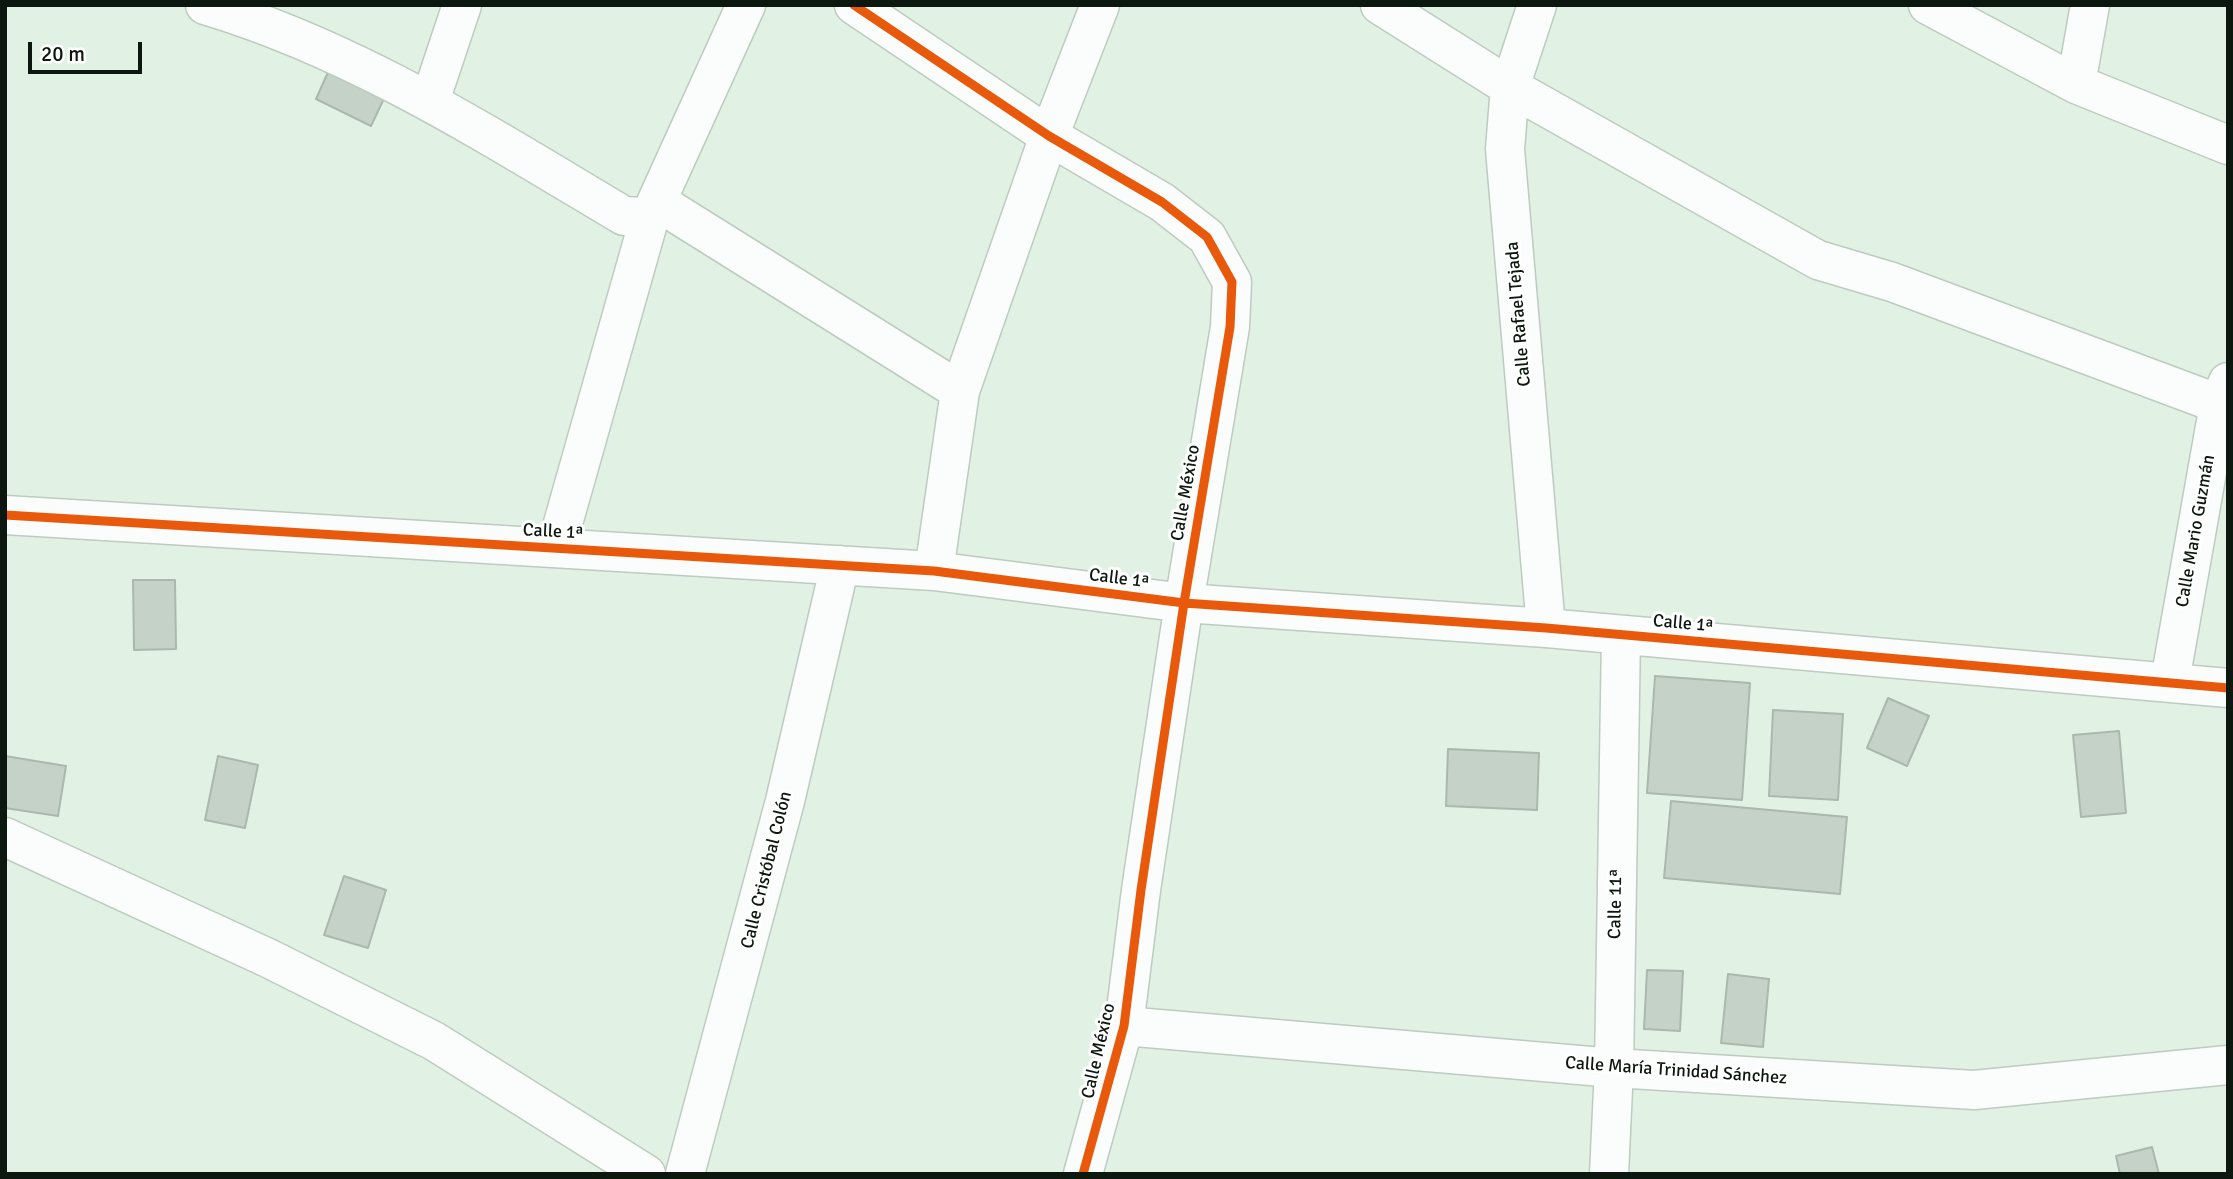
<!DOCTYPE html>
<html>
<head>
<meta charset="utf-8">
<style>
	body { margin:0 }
	#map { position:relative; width:2233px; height:1179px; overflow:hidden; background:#e1f2e4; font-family:Signika,sans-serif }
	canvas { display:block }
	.frame { position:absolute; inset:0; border:7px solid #0c180f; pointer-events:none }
	.scale { position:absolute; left:28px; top:42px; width:114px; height:32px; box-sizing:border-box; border:4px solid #0c180f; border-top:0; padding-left:9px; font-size:21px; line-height:24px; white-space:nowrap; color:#0c180f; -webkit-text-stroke:5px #fff; paint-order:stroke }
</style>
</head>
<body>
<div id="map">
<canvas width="2233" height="1179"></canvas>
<div class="frame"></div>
<div class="scale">20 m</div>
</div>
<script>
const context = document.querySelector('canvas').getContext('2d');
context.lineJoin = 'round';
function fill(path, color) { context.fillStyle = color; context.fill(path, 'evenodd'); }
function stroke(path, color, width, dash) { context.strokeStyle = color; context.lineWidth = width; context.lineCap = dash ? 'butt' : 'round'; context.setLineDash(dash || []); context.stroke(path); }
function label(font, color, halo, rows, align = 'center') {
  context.font = font + ' Signika,sans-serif'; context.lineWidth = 6; context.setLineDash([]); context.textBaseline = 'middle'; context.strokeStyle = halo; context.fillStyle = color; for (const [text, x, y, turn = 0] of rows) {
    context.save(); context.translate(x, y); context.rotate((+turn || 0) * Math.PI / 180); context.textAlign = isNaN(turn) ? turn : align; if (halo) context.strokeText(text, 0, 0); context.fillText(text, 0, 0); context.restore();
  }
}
const building = new Path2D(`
	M333 61 389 88 371 126 316 99Z
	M133 580H175L176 649 134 650Z
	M1655 676 1750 683 1742 800 1647 793Z
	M1888 698 1929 716 1907 766 1867 748Z
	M1773 710 1843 714 1838 800 1769 796Z
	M2119 731 2126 813 2081 817 2073 735Z
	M1448 749 1539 753 1537 810 1446 806Z
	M5 756 66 766 58 816 5 808Z
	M218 756 258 765 245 828 205 820Z
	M1671 801 1847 817 1840 894 1664 878Z
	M344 876 386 890 368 948 324 935Z
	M1647 970 1683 971 1680 1031 1644 1029Z
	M1728 974 1769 979 1763 1047 1721 1043Z
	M2152 1147 2159 1174H2120L2116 1156Z`);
fill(building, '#c4d2c7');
stroke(building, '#abb8ad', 2);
const minor = new Path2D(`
	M205 5C356 50 489 136 624 216L643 217 660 210 669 209 960 391
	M854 5 1049 136 1162 202 1207 237 1232 282 1230 327 1184 603 1141 890 1124 1026 1083 1174
	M1380 5 1510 87 1818 260 1892 282 2219 404
	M1537 5 1510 87 1505 149 1546 628
	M1928 5 2076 84 2228 145
	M2076 84 2090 5
	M430 101 462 5
	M5 515 934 571 1184 603 1546 628 2228 688
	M556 548 650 216 746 5
	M934 571 960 391 1049 136 1100 5
	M2170 681 2219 404 2228 382
	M5 837 268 958 434 1041 646 1174
	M1124 1026 1614 1068 1974 1090 2228 1065
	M685 1174 785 801 840 565
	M1609 1174 1614 1068 1621 635`);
stroke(minor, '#bdcbc0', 41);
stroke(minor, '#fafdfb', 38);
stroke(new Path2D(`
	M854 5 1049 136 1162 202 1207 237 1232 282 1230 327 1184 603 1141 890 1124 1026 1083 1174
	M5 515 934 571 1184 603 1546 628 2228 688`), '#e8590c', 9);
label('18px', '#0c180f', '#fff', [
	["Calle Rafael Tejada",1519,314,-95],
	["Calle México",1186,493,-80],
	["Calle Mario Guzmán",2196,531,-80],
	["Calle 1ª",553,532,3],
	["Calle 1ª",1119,579,7],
	["Calle 1ª",1683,624,5],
	["Calle Cristóbal Colón",767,870,-76],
	["Calle 11ª",1616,904,-89],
	["Calle México",1099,1051,-77],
	["Calle María Trinidad Sánchez",1676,1071,4]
]);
</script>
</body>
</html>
